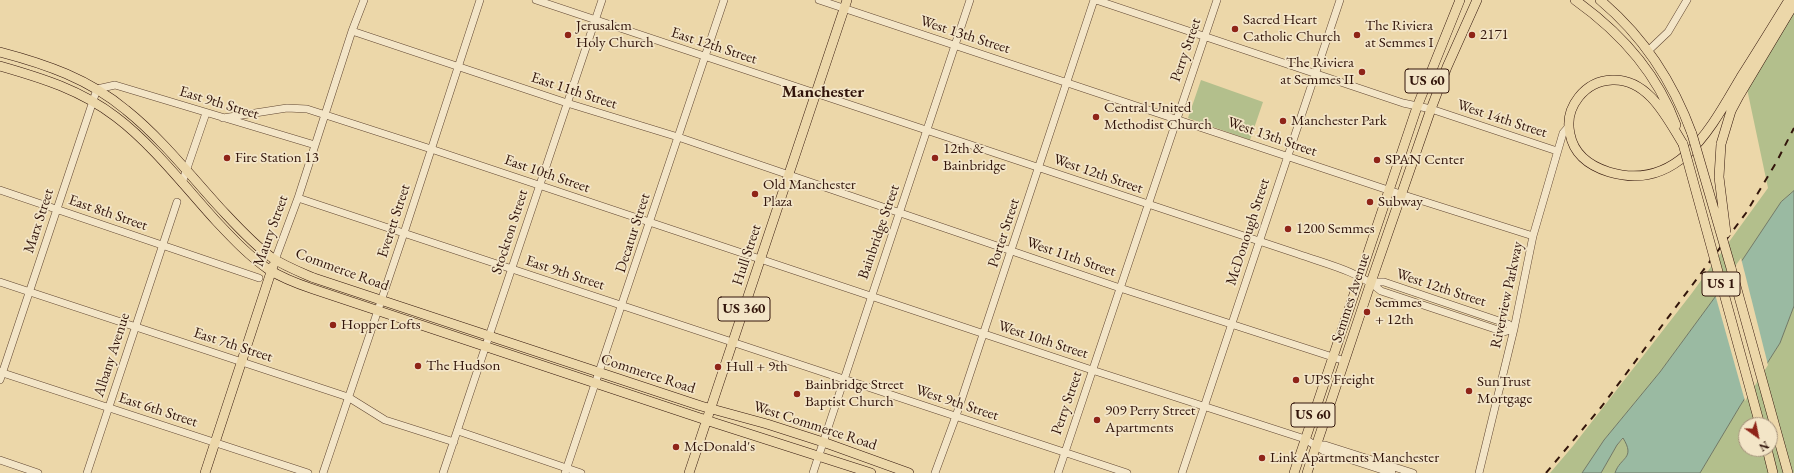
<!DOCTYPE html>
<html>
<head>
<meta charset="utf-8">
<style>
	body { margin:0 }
	#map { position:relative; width:1794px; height:473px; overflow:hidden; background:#ecd7a9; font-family:"EB Garamond",serif }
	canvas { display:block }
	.north { position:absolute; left:1738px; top:417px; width:40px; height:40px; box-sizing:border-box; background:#f3e5c7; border:1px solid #a6927c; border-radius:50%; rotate:147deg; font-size:11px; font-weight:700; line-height:16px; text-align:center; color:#32150b }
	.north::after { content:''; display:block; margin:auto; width:14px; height:18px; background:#8f2418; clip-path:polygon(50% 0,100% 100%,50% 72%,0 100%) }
</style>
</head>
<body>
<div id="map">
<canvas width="1794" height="473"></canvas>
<div class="north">N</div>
</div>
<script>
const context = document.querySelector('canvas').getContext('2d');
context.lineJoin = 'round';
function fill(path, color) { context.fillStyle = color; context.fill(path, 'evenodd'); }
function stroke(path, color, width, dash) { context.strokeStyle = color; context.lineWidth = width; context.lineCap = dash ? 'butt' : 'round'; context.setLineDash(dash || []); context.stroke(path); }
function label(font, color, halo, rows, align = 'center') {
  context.font = font + ' "EB Garamond",serif'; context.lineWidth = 3.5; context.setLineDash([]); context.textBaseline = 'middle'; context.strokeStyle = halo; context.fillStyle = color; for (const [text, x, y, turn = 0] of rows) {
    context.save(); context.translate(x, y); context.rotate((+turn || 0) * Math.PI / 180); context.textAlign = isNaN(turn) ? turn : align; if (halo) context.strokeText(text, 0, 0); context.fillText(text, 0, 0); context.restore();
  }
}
fill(new Path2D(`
	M1794 4V191L1781 202 1743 259 1660 372 1604 440 1582 473H1550L1573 446 1692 293 1768 188 1746 84Z
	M1201 80 1263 102 1250 140 1188 118Z
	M1794 306V473H1700L1740 406 1780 343ZM1746 425H1770V449H1746Z
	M1624 438C1636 459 1620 457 1615 473H1601L1617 445Z`), '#b3bf8c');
const water = new Path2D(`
	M1794 191V306L1780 343 1740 406 1700 473H1615C1620 457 1636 459 1623 438L1617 445 1601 473H1582L1604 440 1660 372 1743 259 1781 202Z`);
fill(water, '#9abaa2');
stroke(water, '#707866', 1);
fill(new Path2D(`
	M1741 258 1768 365 1745 401 1715 294Z`), '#ecd7a9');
const minor = new Path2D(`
	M536 0 1298 254C1326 264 1358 271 1381 291L1504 332 1514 329 1508 324 1384 282H1371
	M819 0 1388 190 1533 236
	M1096 0 1403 103 1431 109 1557 151
	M352 31 567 103 678 137 1120 288 1345 361
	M1648 51 1668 32 1687 0
	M223 118 287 108 307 109 431 149 1092 370 1305 439 1324 451 1392 473
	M182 183 206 113
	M0 190 259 278
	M298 198 1127 473
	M275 260 298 198 352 31 364 0
	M0 282 348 397 385 420 454 442
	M0 372 308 473
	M0 380 97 89 115 85 315 145
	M458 431 581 473
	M1317 445H1325L1413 473
	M0 460 38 473
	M87 473 177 202
	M323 473 404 233 480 0
	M443 473 602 0
	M565 473 724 0
	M813 473 970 0
	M935 473 956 416 1094 0
	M1058 473 1217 0
	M1182 473 1340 0
	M1479 473 1514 329 1533 236 1563 133 1569 126`);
const major = new Path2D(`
	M1575 0C1620 32 1657 73 1676 125
	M1600 0C1643 36 1673 82 1692 134
	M0 52C46 64 89 79 126 110 161 138 190 175 220 208 236 225 252 243 271 257 284 266 300 272 314 278L701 406 767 424 823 442 909 473
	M0 66C42 78 81 90 116 117 152 144 186 188 217 222 233 239 249 256 268 269 282 278 298 284 313 289L715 423 871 473
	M1683 144C1667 118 1648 78 1612 80 1585 81 1564 107 1570 134 1574 155 1590 166 1609 172 1679 193 1712 126 1741 77 1757 52 1773 26 1789 0
	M1721 144 1731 111 1739 96 1794 4
	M1731 268 1788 473
	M1767 449 1773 473
	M205 473 273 266
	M689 473 847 0
	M1294 473 1417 107 1460 0
	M1307 473 1371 282 1431 109 1447 67 1477 0`);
stroke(minor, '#604632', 8);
stroke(major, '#32150b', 10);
stroke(minor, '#f3e5c7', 7);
stroke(major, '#ecd7a9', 9);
stroke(new Path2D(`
	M1546 473 1602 406 1746 213 1777 161 1794 128`), '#32150b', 2, [7, 7]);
const majorBridge = new Path2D(`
	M1692 134 1731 268
	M1683 144 1760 425
	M1721 144 1719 177 1726 233`);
stroke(majorBridge, '#32150b', 10, []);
stroke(majorBridge, '#ecd7a9', 9);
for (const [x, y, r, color] of [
	[1235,29,4,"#8f2418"],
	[568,35,4,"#8f2418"],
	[1357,35,4,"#8f2418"],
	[1472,35,4,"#8f2418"],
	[1362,72,4,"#8f2418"],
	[1096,117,4,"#8f2418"],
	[1283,121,4,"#8f2418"],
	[227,158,4,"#8f2418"],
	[935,158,4,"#8f2418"],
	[1377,160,4,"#8f2418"],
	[755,194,4,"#8f2418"],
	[1370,202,4,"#8f2418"],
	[1288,229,4,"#8f2418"],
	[1367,312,4,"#8f2418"],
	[333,325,4,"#8f2418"],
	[418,366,4,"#8f2418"],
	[718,367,4,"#8f2418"],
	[1296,380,4,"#8f2418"],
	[1469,391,4,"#8f2418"],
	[797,394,4,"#8f2418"],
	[1097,420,4,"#8f2418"],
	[676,447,4,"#8f2418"],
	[1262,458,4,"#8f2418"]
]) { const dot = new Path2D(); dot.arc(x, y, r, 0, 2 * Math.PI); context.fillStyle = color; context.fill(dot); stroke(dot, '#f3e5c7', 1.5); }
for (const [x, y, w] of [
	[1427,81,44],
	[1721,284,38],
	[744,309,52],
	[1313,415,44]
]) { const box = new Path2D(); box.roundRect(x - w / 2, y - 12, w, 24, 3); context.fillStyle = '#f3e5c7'; context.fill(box); stroke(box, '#32150b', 1); }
label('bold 14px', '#32150b', null, [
	["US 60",1427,81],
	["US 1",1721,284],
	["US 360",744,309],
	["US 60",1313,415]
]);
label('15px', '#32150b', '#f3e5c7', [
	["Sacred Heart",1243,20],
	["Catholic Church",1243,37],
	["Jerusalem",576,26],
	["Holy Church",576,43],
	["The Riviera",1365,26],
	["at Semmes I",1365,43],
	["2171",1480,35],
	["The Riviera",1354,63,"right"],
	["at Semmes II",1354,80,"right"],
	["Central United",1104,108],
	["Methodist Church",1104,125],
	["Manchester Park",1291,121],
	["12th &",943,149],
	["Bainbridge",943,166],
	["Fire Station 13",235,158],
	["SPAN Center",1385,160],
	["Old Manchester",763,185],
	["Plaza",763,202],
	["Subway",1378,202],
	["1200 Semmes",1296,229],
	["Semmes",1375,303],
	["+ 12th",1375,320],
	["Hopper Lofts",341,325],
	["The Hudson",426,366],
	["Hull + 9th",726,367],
	["UPS Freight",1304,380],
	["SunTrust",1477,382],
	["Mortgage",1477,399],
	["Bainbridge Street",805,385],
	["Baptist Church",805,402],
	["909 Perry Street",1105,411],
	["Apartments",1105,428],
	["McDonald's",684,447],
	["Link Apartments Manchester",1270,458]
], 'left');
label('15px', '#32150b', '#f3e5c7', [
	["West 13th Street",965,35,18],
	["East 12th Street",714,46,18],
	["Perry Street",1186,50,-71],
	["East 11th Street",574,91,18],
	["East 9th Street",219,103,17],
	["West 14th Street",1502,119,18],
	["West 13th Street",1272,137,19],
	["East 10th Street",547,174,19],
	["West 12th Street",1098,174,19],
	["East 8th Street",108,213,19],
	["Marx Street",39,221,-72],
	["Everett Street",394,221,-72],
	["Maury Street",271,231,-70],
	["Stockton Street",510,232,-72],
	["Bainbridge Street",879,232,-71],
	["McDonough Street",1248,232,-72],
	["Decatur Street",633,233,-72],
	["Porter Street",1004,233,-72],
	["Hull Street",747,255,-72],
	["West 11th Street",1071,257,19],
	["Commerce Road",342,270,20],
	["East 9th Street",565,273,18],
	["West 12th Street",1441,288,18],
	["Riverview Parkway",1507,295,-78],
	["Semmes Avenue",1351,298,-72],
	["West 10th Street",1043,340,18],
	["East 7th Street",233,345,18],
	["Albany Avenue",112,355,-72],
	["Commerce Road",648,374,18],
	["West 9th Street",957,403,18],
	["Perry Street",1067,403,-71],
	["East 6th Street",158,410,18],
	["West Commerce Road",815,426,18]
]);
label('bold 17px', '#32150b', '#f3e5c7', [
	["Manchester",823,92]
]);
</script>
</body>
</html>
